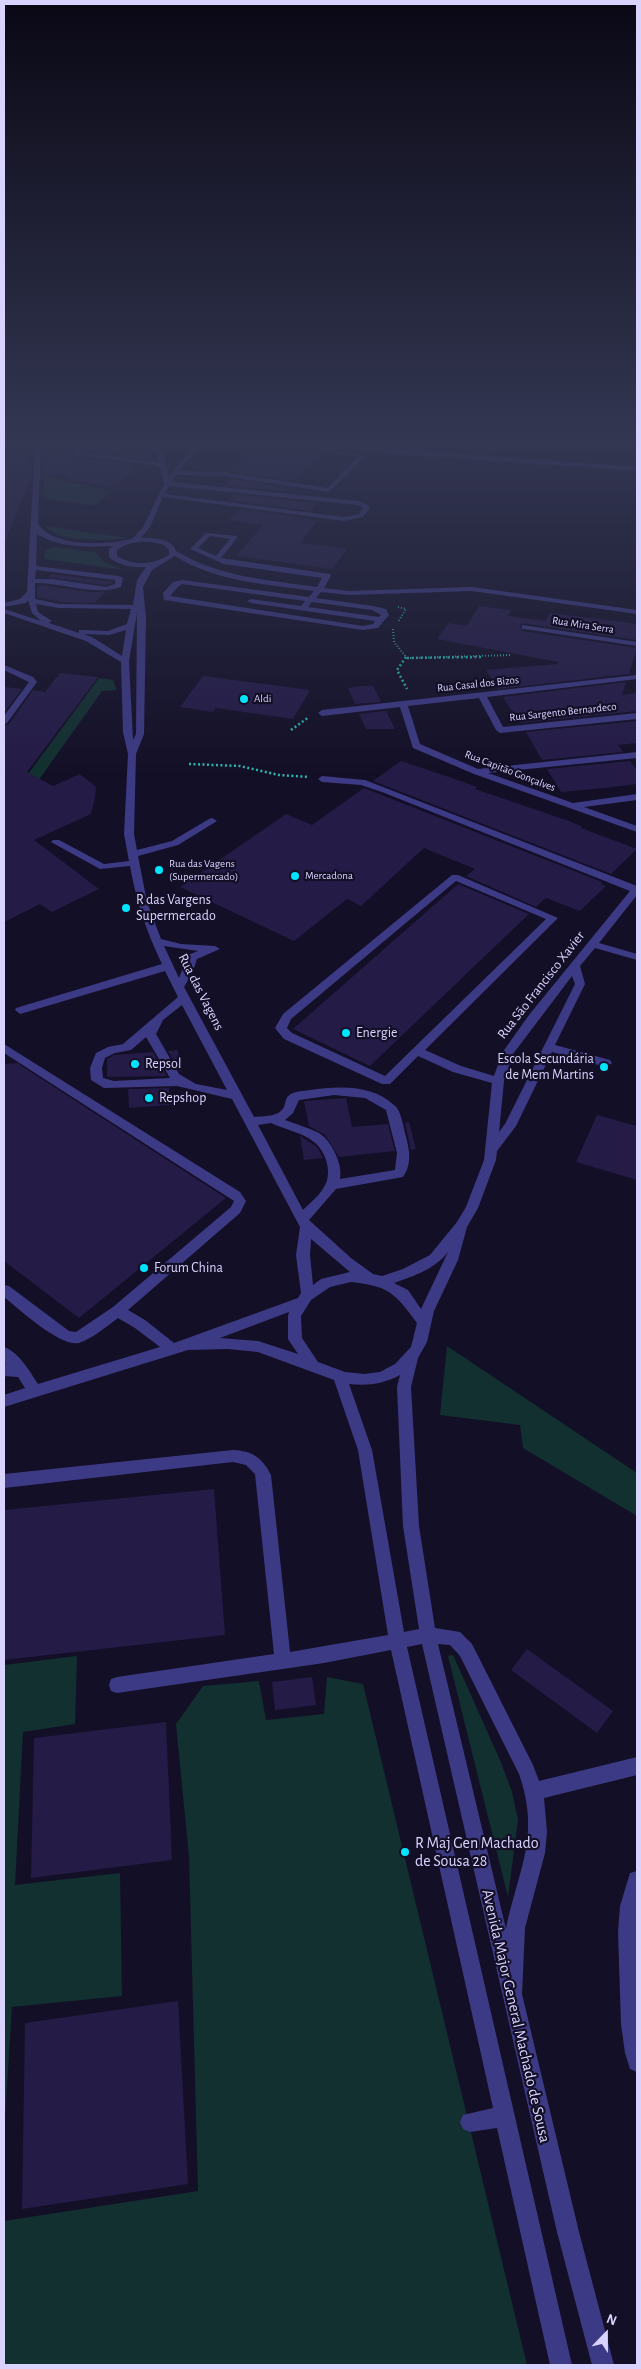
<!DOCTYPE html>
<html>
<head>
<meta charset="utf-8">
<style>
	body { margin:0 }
	#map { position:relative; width:641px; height:2369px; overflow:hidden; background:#130f26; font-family:"Alegreya Sans",sans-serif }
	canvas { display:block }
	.frame { position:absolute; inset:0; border:5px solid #d9d4ff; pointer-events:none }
	.north { position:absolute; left:581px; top:2309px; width:50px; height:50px; -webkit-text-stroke:4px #130f26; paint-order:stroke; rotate:22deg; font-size:14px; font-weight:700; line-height:20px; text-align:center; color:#d9d4ff }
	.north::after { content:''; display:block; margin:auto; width:18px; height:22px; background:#d9d4ff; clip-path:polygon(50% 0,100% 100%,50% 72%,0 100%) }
</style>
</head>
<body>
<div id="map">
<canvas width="641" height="2369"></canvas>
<div class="frame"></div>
<div class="north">N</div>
</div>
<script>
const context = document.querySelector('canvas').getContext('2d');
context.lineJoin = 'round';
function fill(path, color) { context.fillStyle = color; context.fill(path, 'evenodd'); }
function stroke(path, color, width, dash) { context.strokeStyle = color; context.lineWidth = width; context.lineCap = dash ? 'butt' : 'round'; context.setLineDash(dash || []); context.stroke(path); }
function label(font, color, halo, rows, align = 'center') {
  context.font = font + ' "Alegreya Sans",sans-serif'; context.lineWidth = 4.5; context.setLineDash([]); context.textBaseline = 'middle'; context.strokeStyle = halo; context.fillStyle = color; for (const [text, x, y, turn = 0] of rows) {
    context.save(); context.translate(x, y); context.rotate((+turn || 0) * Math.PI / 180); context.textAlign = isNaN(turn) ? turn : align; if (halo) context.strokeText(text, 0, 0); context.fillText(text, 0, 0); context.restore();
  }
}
fill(new Path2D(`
	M44 476 112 491 94 506 44 498Z
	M45 526 127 538H128C108 541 57 543 45 526Z
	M54 547 95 552 106 563 124 570 44 559 45 551Z
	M99 678 113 680 117 690 102 691 38 781 4 796V779L23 781Z
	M447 1346 637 1473V1516L523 1448 520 1425 440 1415Z
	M453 1655 500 1760 512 1792 518 1820 508 1897 448 1656Z
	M77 1656 75 1724 23 1732 15 1885 120 1873 122 1996 12 2007 4 2134V1665Z
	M327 1677 363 1684 527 2365H4V2221L198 2191 189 1857 176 1724 203 1686 259 1681 266 1720 324 1714Z`), '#12302f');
fill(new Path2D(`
	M57 445 77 446 72 453 75 457 138 465 116 487 69 480V474L42 476V456Z
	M97 445H110L114 446 103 453 84 451 88 447 95 448Z
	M139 445H145L146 450 151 452 144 459 115 455 120 451Z
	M259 445H282L323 453 293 481 228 471Z
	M28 446 27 469 32 465 31 479 4 544V474L8 447Z
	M232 479 286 487 281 491 226 486Z
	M218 493 317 503 310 511 228 500 233 495Z
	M240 509 318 520 300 543 347 549 332 569 236 556 263 525 229 520Z
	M52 574 113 582V583L106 585 48 577Z
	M40 585 90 592H105L94 603 62 602 37 597V588Z
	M479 606 511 610 508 616 546 621 550 613 637 624V640L522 623 520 625 522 631 637 648 629 674 498 689 486 670 558 664V662L437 639 448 623 467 626Z
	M60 673 98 677 27 772 53 786 80 774 96 787 95 798 91 814 34 840 99 889 52 912 40 904 4 922V726L9 724 33 690 45 692Z
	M203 676 310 690 293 719 216 708 213 712 180 707Z
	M626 682 622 695 637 693V711L520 723 503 697Z
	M362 686H373L381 702 355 704 348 688Z
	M4 687 22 689 4 713Z
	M386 711 395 729H366L359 714Z
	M637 721V743L618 745 623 752 542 760 526 732Z
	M401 761 452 778 477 787 475 789 569 821 583 827 581 828 637 849 611 874 373 781Z
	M630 761 637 770V784L605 788 561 792 547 769Z
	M364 788 602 882 601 884 606 886 580 911 546 898 536 907 466 876 475 869 424 848 361 906 347 899 294 941 180 887 286 814 312 825Z
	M458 884 529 914 370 1066 293 1029Z
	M178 1050 180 1071H179L168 1051Z
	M153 1052 167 1076 107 1077V1059L114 1055Z
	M17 1063 226 1198 79 1318 4 1261V1064Z
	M169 1088 170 1105 129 1108 128 1089Z
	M346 1098 352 1127 388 1124 395 1151 339 1157 325 1135 309 1126 304 1101Z
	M597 1115 637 1126V1180L576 1162Z
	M409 1122 416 1149 411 1150 405 1123Z
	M300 1136 317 1147 323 1158 304 1160Z
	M214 1489 225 1635 4 1660V1510Z
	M527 1649 613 1711 597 1733 511 1670Z
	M312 1677 316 1705 275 1710 272 1682Z
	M166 1722 172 1860 31 1878 34 1738Z
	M178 2001 188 2184 22 2209 25 2023Z`), '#241b47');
stroke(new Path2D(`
	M398 607 406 609 398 622
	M393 629 394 642 407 658
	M407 658 511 655`), '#2fb8b0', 2, [1, 2]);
stroke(new Path2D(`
	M406 657 397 670 407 689
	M407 658 482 657
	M291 730 309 717
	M189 764 240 766 279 775 309 777`), '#2fb8b0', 2.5, [2, 2.5]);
fill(new Path2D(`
	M35 445H41L38 523C52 548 107 545 132 539L143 527 164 484 160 468 154 465 75 455 74 452 80 445H87L80 453 104 455 115 447 137 445 119 449 111 456 159 463 157 453 147 448V445H153L163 452 169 477 194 445H201L179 471 224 472 328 488 358 457 284 445H302L366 456 329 492 224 476 176 475 172 482 358 501 366 504 370 508 363 517 344 521 163 497 150 527 141 538C153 538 172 538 176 551 219 577 268 580 317 587L322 578 224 564 190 549 206 533 237 536V538L221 558 330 574 331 576 324 588 349 591 472 587 637 610V614L472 591 349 595 321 592 316 598 373 606 386 609 389 615 378 628 363 630 164 600 163 593 173 582 182 580 309 597 314 591C267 584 216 582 175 556L152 570 143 587 146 618 144 734 136 754 134 834 137 850 172 841 209 819 212 818 217 821 178 845 138 856 147 902 161 939 181 944 215 946 220 949 197 959 192 974 184 987 254 1117C264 1116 279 1117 284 1107 286 1102 285 1097 291 1094 296 1091 304 1091 310 1090 337 1086 372 1084 394 1105 401 1110 403 1125 405 1133 409 1148 413 1163 403 1177L336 1189 309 1220 351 1258 373 1274 382 1276 403 1269 430 1255 457 1222 466 1207 484 1160 492 1083 453 1072 418 1056 390 1084H382L284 1039 275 1028 283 1014 452 875H458L558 918 425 1050 461 1066 494 1076 502 1053 529 1015 630 891 382 792 361 785 322 782 318 779 322 776 365 780 637 886V895L599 943 637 954V960L595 948 580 966 585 984 555 1045 610 1060 612 1063 606 1067 552 1052 516 1126 497 1151 496 1160 478 1208 467 1227 458 1260 434 1311 427 1342 418 1358 411 1387 419 1526 435 1628 460 1632 472 1644 533 1765 539 1781 637 1757V1775L544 1798 547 1832 545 1853 525 1928 522 1994 579 2232 614 2365H592L557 2232 422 1644 407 1647 572 2365H550L497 2128 470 2132 463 2129 460 2122 463 2115 493 2108 391 1650 324 1663 117 1693 111 1691 109 1685 111 1679 117 1677 274 1654 255 1474 246 1465 233 1462 4 1488V1474L233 1450C252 1451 262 1457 271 1475L290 1652 388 1635 358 1450 334 1380 258 1352 228 1349 188 1350 4 1407V1395L25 1388 18 1377 4 1376V1364H6L4 1362V1347C19 1352 30 1372 38 1384L160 1347 135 1328 118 1318C107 1326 92 1339 79 1343 60 1347 19 1309 4 1297V1285L9 1286 69 1331 76 1332 113 1307 231 1207 234 1201 4 1053V1044L240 1192 246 1201 240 1213 128 1310 145 1320 174 1343 298 1298 301 1293 296 1255 300 1227 232 1099 177 1086 104 1088 91 1080 90 1068 96 1053 108 1047 123 1044 178 997 165 971 20 1014 15 1010 16 1008 162 964C146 930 137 904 130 866L100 869 51 842 53 840H59L104 864 129 861 124 834 128 754 123 732 121 662 86 641 4 613V609L41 621 32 613 28 600 26 603 4 607V603L20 599 27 592ZM169 486 357 505 363 508 359 514 344 517 165 494ZM37 534C59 548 87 547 113 546L109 549V557C119 566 133 568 146 567L137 580 133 605 59 604 35 599V583C63 583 95 596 121 587L123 578 119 576 36 566ZM210 536 230 539 216 556 198 548ZM152 542 164 545 169 550V555C153 565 133 566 117 556V550C128 542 139 541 152 542ZM36 570 115 580V584L106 587 52 579H35ZM182 584 305 601 301 606 251 599 247 601 251 603 375 621 373 624 363 626 170 596 179 586ZM312 602 372 610 381 615 379 617 308 607ZM36 604 59 608 131 609 127 624 108 631 82 630H79V633L49 623 52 621 38 612ZM137 613 136 734 133 740 129 661ZM126 630 122 656 92 637 83 634 109 635ZM456 881 546 919 385 1076 292 1033 287 1028 291 1019ZM164 946 198 951 188 955 179 978ZM572 976 575 984 505 1124 499 1132 504 1081 513 1054ZM182 1005 227 1090 196 1084 179 1074 156 1034 163 1020ZM146 1037 170 1078 114 1081 103 1078 102 1068 105 1058 115 1053 131 1050ZM334 1095 365 1098 386 1110 397 1153 395 1170 340 1179C343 1165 332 1141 319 1133 309 1128 296 1124 285 1120L293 1113 299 1100ZM271 1123C284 1129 303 1133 314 1142 326 1151 333 1174 324 1187 319 1196 310 1203 303 1210L258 1125ZM311 1239 350 1272 321 1279 313 1285 310 1255ZM448 1252 421 1309 408 1290 394 1283C414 1276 435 1269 448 1252ZM351 1282C389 1286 395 1293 417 1323L411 1347 395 1364 380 1372 364 1374 345 1372 318 1362 302 1338 301 1316 311 1300 330 1287ZM289 1312 288 1316V1339L298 1354 258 1341 220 1338ZM400 1375 397 1387 403 1526 419 1629 404 1632 372 1450 349 1384C368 1386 383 1384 400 1375ZM438 1644 450 1645 460 1656 519 1774C541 1837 518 1870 506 1929Z
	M323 445H347L637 467V471L392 454Z
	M522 625 637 642V646L525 629H522Z
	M4 665 33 677 37 682 7 723 4 724V716L29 682 4 670Z
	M637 675V679L487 697 503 727 637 713V719L500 733 496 730 479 698 408 706 420 744 478 769 637 752V758L488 773 573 803 637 794V800L584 807 637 826V832L474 774 413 748 400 707 322 716 318 713 322 710Z
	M637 1871V2072L630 2069 625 2053 621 2024 618 1932 620 1906 630 1873Z`), '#3d3a85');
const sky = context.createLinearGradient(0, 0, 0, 777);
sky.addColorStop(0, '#0a0815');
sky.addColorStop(0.57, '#333752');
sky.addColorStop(1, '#33375200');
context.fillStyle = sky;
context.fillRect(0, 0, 641, 777);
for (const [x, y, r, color] of [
	[244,699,5,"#00e5ff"],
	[159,870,5,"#00e5ff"],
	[295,876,5,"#00e5ff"],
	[126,908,5,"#00e5ff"],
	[346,1033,5,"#00e5ff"],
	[135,1064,5,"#00e5ff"],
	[604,1067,5,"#00e5ff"],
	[149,1098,5,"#00e5ff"],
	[144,1268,5,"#00e5ff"],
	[405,1852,5,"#00e5ff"]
]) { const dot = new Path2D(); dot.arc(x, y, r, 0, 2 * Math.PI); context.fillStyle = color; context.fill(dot); stroke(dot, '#130f26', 2); }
label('11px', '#d9d4ff', '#130f26', [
	["Rua Mira Serra",583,625,9],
	["Rua Casal dos Bizos",478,684,-6],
	["Rua Sargento Bernardeco",563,712,-6],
	["Rua Capitão Gonçalves",510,771,21]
]);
label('11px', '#d9d4ff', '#130f26', [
	["Aldi",254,699],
	["Rua das Vagens",169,864],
	["(Supermercado)",169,877],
	["Mercadona",305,876]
], 'left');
label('14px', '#d9d4ff', '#130f26', [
	["R das Vargens",136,900],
	["Supermercado",136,916],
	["Energie",356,1033],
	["Escola Secundária",594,1059,"right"],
	["de Mem Martins",594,1075,"right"],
	["Repsol",145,1064],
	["Repshop",159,1098],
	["Forum China",154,1268]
], 'left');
label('14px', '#d9d4ff', '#130f26', [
	["Rua São Francisco Xavier",541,985,-52],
	["Rua das Vagens",201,992,63]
]);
label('16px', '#d9d4ff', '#130f26', [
	["R Maj Gen Machado",415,1843],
	["de Sousa 28",415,1861]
], 'left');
label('16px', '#d9d4ff', '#130f26', [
	["Avenida Major General Machado de Sousa",516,2016,77]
]);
</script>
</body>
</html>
